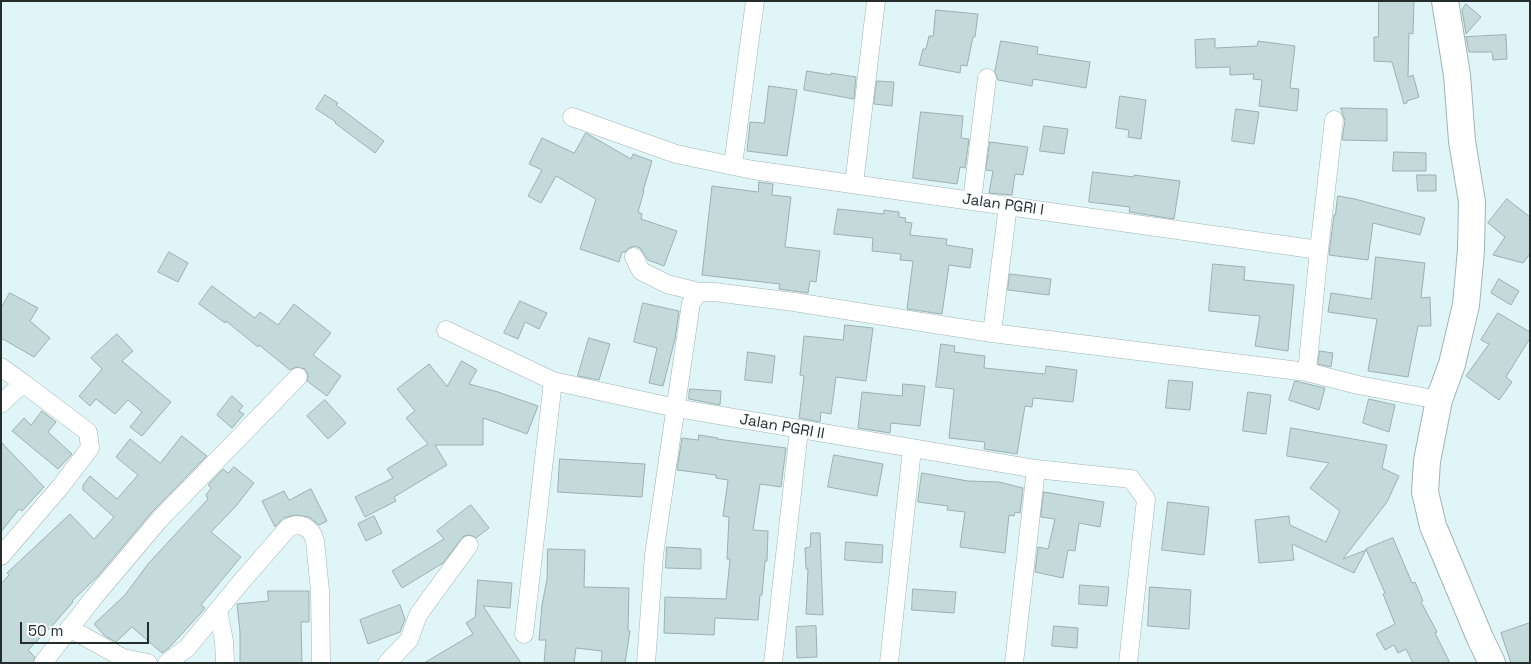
<!DOCTYPE html>
<html>
<head>
<meta charset="utf-8">
<style>
	body { margin:0 }
	#map { position:relative; width:1531px; height:664px; overflow:hidden; background:#e0f5f7; font-family:"Space Grotesk",sans-serif }
	canvas { display:block }
	.frame { position:absolute; inset:0; border:2px solid #252d2d; pointer-events:none }
	.scale { position:absolute; left:20px; top:622px; width:129px; height:22px; box-sizing:border-box; border:2px solid #252d2d; border-top:0; padding-left:6px; font-size:15px; line-height:18px; white-space:nowrap; color:#252d2d; -webkit-text-stroke:4px #fafeff; paint-order:stroke }
</style>
</head>
<body>
<div id="map">
<canvas width="1531" height="664"></canvas>
<div class="frame"></div>
<div class="scale">50 m</div>
</div>
<script>
const context = document.querySelector('canvas').getContext('2d');
context.lineJoin = 'round';
function fill(path, color) { context.fillStyle = color; context.fill(path, 'evenodd'); }
function stroke(path, color, width, dash) { context.strokeStyle = color; context.lineWidth = width; context.lineCap = dash ? 'butt' : 'round'; context.setLineDash(dash || []); context.stroke(path); }
function label(font, color, halo, rows, align = 'center') {
  context.font = font + ' "Space Grotesk",sans-serif'; context.lineWidth = 4; context.setLineDash([]); context.textBaseline = 'middle'; context.strokeStyle = halo; context.fillStyle = color; for (const [text, x, y, turn = 0] of rows) {
    context.save(); context.translate(x, y); context.rotate((+turn || 0) * Math.PI / 180); context.textAlign = isNaN(turn) ? turn : align; if (halo) context.strokeText(text, 0, 0); context.fillText(text, 0, 0); context.restore();
  }
}
const building = new Path2D(`
	M1379 1H1414L1413 34 1409 33 1408 77 1413 75 1419 97 1407 101V103L1404 104 1392 62 1374 61V37H1378Z
	M1466 4 1481 17 1466 34 1462 10Z
	M936 10 978 14 975 37H973L967 66 961 65 960 73 919 65 923 49H926L929 36H933Z
	M1506 35 1507 59 1493 60 1492 52H1469L1466 37Z
	M1215 39V48L1257 46 1258 41 1295 46 1290 88 1299 89 1297 111 1259 106 1262 80 1253 79 1254 74 1230 75V67L1196 68 1195 40Z
	M1001 41 1038 47 1037 54 1090 62 1086 88 1033 79 1032 86 998 80 995 72Z
	M807 71 831 75V73L856 77 854 99 804 90Z
	M877 81 894 82 892 106 874 104Z
	M769 86 797 90 787 156 747 151 750 122 764 123Z
	M325 95 338 103 336 105 384 141 375 153 335 123 336 122 316 109Z
	M1120 96 1146 100 1141 139 1128 137 1129 130 1116 128Z
	M1341 108 1387 109V141L1342 140 1345 121Z
	M1236 109 1259 112 1254 144 1232 141Z
	M921 112 963 116 961 138 969 139 965 168 960 167 957 184 913 178Z
	M1044 126 1068 129 1064 154 1040 151Z
	M586 133 631 159 633 154 652 161 643 191H644L638 212 642 214 641 219 677 231 664 266 648 260 640 248 635 246 629 248 625 252H622L619 262 580 249 596 199 556 176 541 203 528 196 542 170 529 164 542 138 574 153Z
	M990 142 1028 147 1023 175 1015 174 1012 195 989 193 993 171 986 170Z
	M1394 152 1426 153V171H1393Z
	M1093 172 1134 177V175L1180 181 1174 219 1129 212 1130 207 1089 202Z
	M1417 175H1436V191H1418Z
	M759 182 773 184 772 195 791 197 785 247 820 251 816 282 810 281 808 293 779 289 780 284 702 275 712 186 758 192Z
	M1338 196 1355 199 1425 218 1420 235 1373 223 1368 260 1329 255 1334 215H1335Z
	M1507 199 1530 217V254L1523 263 1493 255 1505 237 1488 223Z
	M838 209 884 214V210L899 212V217L906 218 905 222 912 223 910 235 947 239 946 245 973 249 970 268 949 265 942 314 907 309 913 261 900 260 901 254 872 251 873 238 834 234Z
	M169 252 188 263 178 282 158 272Z
	M1376 257 1425 263 1421 298 1430 297 1431 326H1418L1408 377 1368 371 1377 319 1328 312 1331 293 1371 299Z
	M1213 264 1245 267 1244 280 1294 285 1288 351 1255 346 1260 316 1209 311Z
	M1010 274 1051 279 1049 295 1008 290Z
	M1499 279 1519 291 1511 305 1491 293Z
	M212 286 255 318 260 312 278 325 294 304 331 333 313 355 341 376 327 396 307 381 308 375 305 369 296 367 290 370 259 345 258 347 226 321 225 323 199 304Z
	M10 293 38 308 30 321 50 338 34 357 1 338V308Z
	M520 301 547 313 539 329 525 322 518 339 504 333Z
	M643 303 679 311 675 339 663 386 649 383 657 348 634 342Z
	M1498 313 1530 332V338L1506 377 1512 382 1499 400 1466 376 1489 344 1481 340Z
	M845 325 873 328 866 381 836 377 831 414 821 412 820 422 799 418 804 376 800 375 804 336 843 340Z
	M117 334 133 351 122 361 171 402 142 436 130 427 142 412 128 400 115 414 96 399 90 406 79 396 102 369 91 358Z
	M589 338 610 344 599 380 578 376Z
	M941 344 955 346 954 352 985 356 984 368 1045 374 1046 366 1077 370 1073 402 1033 398 1032 407 1025 406 1017 454 984 449 985 442 949 438 954 389 936 387Z
	M1320 351 1333 353 1331 367 1318 364Z
	M748 352 775 356 772 383 745 380Z
	M462 361 477 370 469 384 498 392 538 406 527 434 483 418V445H435L447 465 394 497 396 501 365 517 355 497 393 478 387 469 428 444 406 418 415 411 397 389 429 364 447 386Z
	M1169 380 1193 382 1190 410 1166 408Z
	M1295 381 1325 388 1319 410 1289 400Z
	M903 384 925 386 920 426 891 423 890 433 858 428 862 392 902 396Z
	M690 389 721 391 720 405 689 399Z
	M1248 392 1271 395 1266 434 1243 431Z
	M232 396 243 406 239 411 244 414 232 428 217 415Z
	M1369 399 1395 405 1389 432 1363 423Z
	M325 400 346 423 328 439 307 416Z
	M42 411 56 422 48 432 72 454 58 469 12 431 24 418 31 425Z
	M1291 428 1387 445 1382 468 1399 476 1387 502 1343 559 1366 550 1354 573 1292 544 1294 560 1259 563 1255 520 1289 516 1290 525 1326 542 1340 511 1310 488 1329 463 1287 456Z
	M699 435 718 438 717 439 786 448 781 487 760 484 753 530 768 531 767 561H765L762 595H760L758 620 715 618 714 635 664 633 665 597 726 599 730 559H727L729 517 723 516 728 480 716 478V475L677 470 682 438 698 440Z
	M182 436 207 456 151 513 98 576 72 601 73 602 52 626 28 650 35 657 33 663H1V584L9 575 7 573 70 514 94 539 114 517 83 490V485L90 476 117 499 138 475 116 457 130 439 160 463Z
	M1 442 44 487 22 511 19 509 1 532Z
	M834 455 883 464 877 496 828 487Z
	M560 459 645 464 642 497 558 492Z
	M234 467 254 483 236 506 211 532 241 557 201 605 205 608 200 614 169 648 162 653 132 627 116 642 105 636 94 624 125 595 148 564 208 499 206 495 211 488 208 485 223 469 228 473Z
	M922 473 968 481 999 482 1023 488 1020 513 1015 512 1014 516 1009 515 1005 553 960 547 965 512 947 510 948 506 918 502Z
	M311 489 327 521 319 525 309 517 295 515 283 518 275 527 262 501 284 491 289 500Z
	M1044 492 1104 502 1100 527 1079 523 1075 551 1068 550 1063 578 1035 572 1038 547 1048 549 1055 519 1041 517Z
	M1168 502 1209 507 1204 555 1162 550Z
	M471 505 489 528 476 538 471 535 464 536 443 563 402 588 392 571 444 539 437 531Z
	M374 516 382 533 366 541 358 524Z
	M811 533H820L823 615 806 614 808 569H806L805 548 810 547Z
	M1393 538 1412 583 1415 582 1423 601 1421 602 1437 632 1435 633 1450 663H1413L1406 649 1398 653 1394 645 1385 650 1376 634 1395 624 1383 594 1385 593 1366 549Z
	M846 542 883 545 882 563 845 560Z
	M667 547 701 549V569L666 568Z
	M548 549 585 550 584 587 629 588 628 630 630 631 625 663H601L602 651 576 648 574 663H544L546 640H539L542 605 547 579Z
	M478 580 512 583 510 608 483 606 521 663H424L473 634 466 623 475 617Z
	M1080 585 1109 587 1107 606 1079 604Z
	M1150 587 1191 590 1189 629 1148 626Z
	M913 589 956 592 954 613 912 610Z
	M268 591H309V622H301L302 663H240V632L237 604 268 601Z
	M400 605 405 619 400 632 368 644 360 620Z
	M1530 623V663H1511L1501 633Z
	M816 626 817 657 797 658 796 627Z
	M1054 626 1078 628 1077 648 1052 646Z`);
fill(building, '#c4d9da');
stroke(building, '#9cb0b2', 1);
const street = new Path2D(`
	M572 117 676 154 753 170 1319 250 1307 372
	M733 165 755 1
	M854 184 876 1
	M972 201 987 78
	M1319 250 1334 120
	M634 257 641 271 667 284 699 292
	M446 330 553 381 676 408 1036 469 1131 479 1146 499 1128 663
	M992 333 1307 372 1358 385 1439 400
	M1 367 23 383
	M1 404 23 383 88 432 90 448 61 486 1 556
	M218 610 224 641 225 663
	M69 628 123 658 148 663
	M524 634 553 381
	M43 663 94 597 159 520 298 377
	M167 663 187 648 241 582 288 528C300 521 312 528 315 541L320 591 321 663
	M387 663 409 640 418 615 469 545
	M646 663 654 555 691 303 699 292H714L794 302 992 333 1008 205
	M773 663 799 430
	M889 663 912 449
	M1014 663 1036 469`);
const secondary = new Path2D(`
	M1445 1 1457 75 1462 141 1472 202 1471 250 1466 305 1452 364 1439 400 1427 461 1425 492 1433 526 1480 638 1492 663`);
stroke(street, '#a0b4b6', 19);
stroke(secondary, '#a0b4b6', 28);
stroke(street, '#fff', 18);
stroke(secondary, '#fff', 26);
label('15px', '#252d2d', '#fafeff', [
	["Jalan PGRI I",1003,205,8],
	["Jalan PGRI II",782,427,10]
]);
</script>
</body>
</html>
